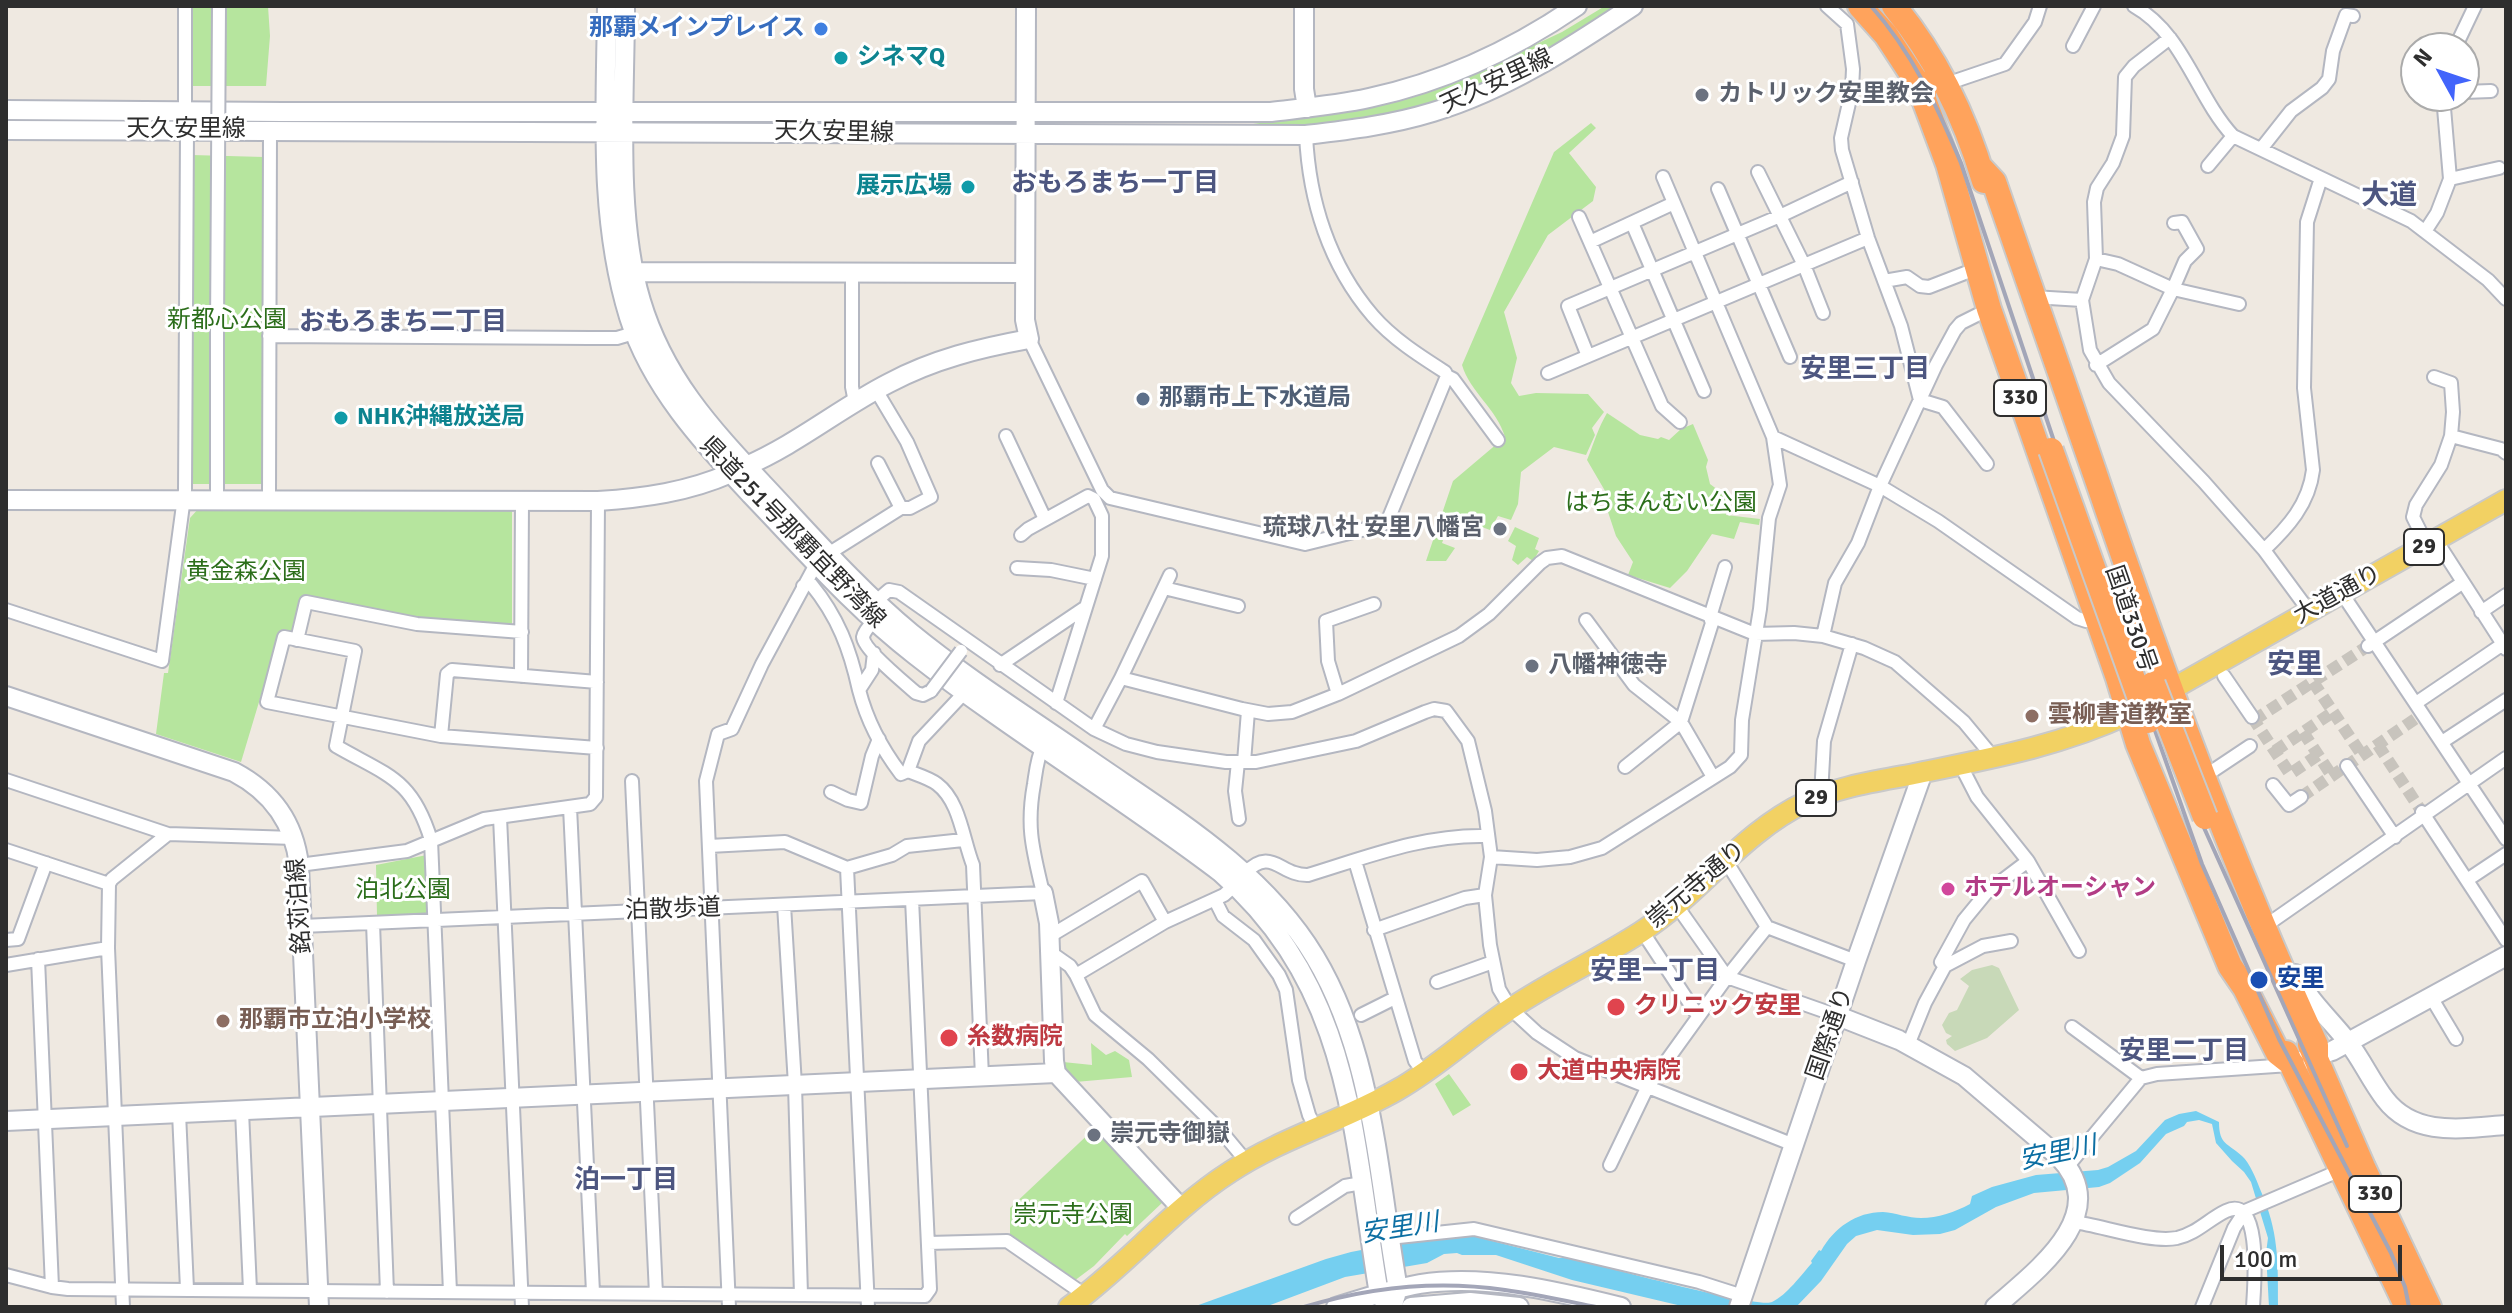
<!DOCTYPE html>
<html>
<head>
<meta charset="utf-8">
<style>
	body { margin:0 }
	#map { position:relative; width:2512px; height:1313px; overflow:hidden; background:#efe9e1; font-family:Signika,sans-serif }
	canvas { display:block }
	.frame { position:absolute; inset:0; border:8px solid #2e2e2e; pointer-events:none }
	.north { position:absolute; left:2400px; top:32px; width:80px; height:80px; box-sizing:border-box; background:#fff; border:2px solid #ababab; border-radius:50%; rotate:310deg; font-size:22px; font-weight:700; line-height:32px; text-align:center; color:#2e2e2e }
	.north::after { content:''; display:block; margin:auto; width:28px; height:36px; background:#4264fb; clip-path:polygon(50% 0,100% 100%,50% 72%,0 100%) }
	.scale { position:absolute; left:2220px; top:1245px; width:182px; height:36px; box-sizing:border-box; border:4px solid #2e2e2e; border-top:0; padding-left:10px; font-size:24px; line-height:28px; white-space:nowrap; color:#2e2e2e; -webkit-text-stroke:6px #fff; paint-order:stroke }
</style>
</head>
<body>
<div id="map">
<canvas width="2512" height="1313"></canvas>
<div class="frame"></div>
<div class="north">N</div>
<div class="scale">100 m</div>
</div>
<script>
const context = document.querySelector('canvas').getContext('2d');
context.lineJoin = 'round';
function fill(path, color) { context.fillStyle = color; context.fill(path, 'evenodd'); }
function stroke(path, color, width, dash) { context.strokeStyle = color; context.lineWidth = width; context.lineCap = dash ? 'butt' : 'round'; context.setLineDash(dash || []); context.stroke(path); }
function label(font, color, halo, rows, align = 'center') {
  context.font = font + ' Signika,"Noto Sans JP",sans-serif'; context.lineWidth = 6; context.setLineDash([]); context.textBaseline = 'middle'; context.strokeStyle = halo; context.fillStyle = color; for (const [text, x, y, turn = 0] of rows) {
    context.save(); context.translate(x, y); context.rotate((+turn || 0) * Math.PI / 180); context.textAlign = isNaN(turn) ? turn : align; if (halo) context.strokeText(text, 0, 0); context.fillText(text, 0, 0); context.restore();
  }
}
fill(new Path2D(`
	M193 6H268L270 36 266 86H193Z
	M1605 6H1623L1497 81 1398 115 1303 127 1273 126 1253 123 1323 114 1485 68 1562 32Z
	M1591 123 1596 128 1569 153 1596 187 1593 201 1548 235 1504 312 1517 358 1511 383 1519 396 1536 393 1588 394 1604 412 1592 428 1595 435 1586 455 1554 447 1521 472 1518 504 1511 520 1498 516 1490 530 1471 523 1463 530 1448 527 1442 543 1455 548 1446 561H1426L1453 481 1505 437C1497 409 1470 392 1462 365L1554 152Z
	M192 155 264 157 262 484H191Z
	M1607 413 1640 435 1658 439 1661 437 1669 440 1681 429 1693 424 1708 460 1706 467 1710 484 1726 496V515L1760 519 1759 525 1740 522 1734 539 1712 534 1687 571 1670 588 1628 575 1633 562 1616 536 1608 512V496L1587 460C1594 443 1598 428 1607 413Z
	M199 508 512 510V627L427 622 304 598 294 634 280 632 241 762 156 734 164 673H168L190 518Z
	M1515 527 1539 538 1535 549 1539 551 1533 561 1527 557 1518 565 1512 560 1516 546 1508 541Z
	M427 855 430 918 377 916 376 865Z
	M1091 1043 1106 1055 1115 1051 1129 1060 1132 1077 1075 1082 1063 1070V1062L1092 1065Z
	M1449 1074 1471 1105 1453 1116 1435 1084Z
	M1095 1128 1163 1202 1127 1236 1125 1234 1094 1266 1074 1281 1050 1265 1051 1262 1010 1236V1208Z`), '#b6e59e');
fill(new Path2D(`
	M1992 965 1999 968 2019 1010 1987 1038 1955 1051 1947 1044 1946 1040 1952 1036 1946 1033 1942 1025 1949 1013 1957 1010 1969 986 1960 979 1972 970Z`), '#c8d9b8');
fill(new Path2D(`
	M2196 1111 2219 1122C2219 1145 2228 1143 2242 1156 2250 1163 2256 1179 2260 1189 2279 1232 2278 1261 2278 1307H2269L2266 1253 2268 1238 2251 1182 2244 1172 2232 1161 2216 1143 2212 1124 2199 1120 2187 1122 2184 1126 2166 1134 2140 1163 2110 1183 2099 1187 2034 1193 1996 1207 1955 1230 1940 1234 1913 1235 1877 1230 1856 1236 1847 1244 1821 1281 1796 1307H1686L1572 1280 1496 1255H1462L1457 1253 1444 1254 1427 1263 1345 1277 1265 1307H1193L1326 1259 1351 1252 1408 1241 1469 1235 1559 1258H1571C1598 1265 1758 1309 1772 1302 1787 1295 1801 1275 1812 1263L1811 1261 1819 1250 1821 1251C1834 1228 1856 1212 1883 1212 1896 1213 1908 1218 1921 1218 1938 1218 1955 1212 1970 1204L1972 1196 1992 1187 2036 1175 2098 1170 2108 1167 2136 1151 2165 1120 2179 1114Z`), '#75cff0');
stroke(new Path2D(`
	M2313 682 2362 755
	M2252 717 2290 774 2318 755
	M2254 720 2368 646
	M2303 732 2332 776
	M2378 745 2420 809
	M2275 751 2333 712
	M2301 797 2418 717`), '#c8c4bd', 12, [12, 6]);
const street = new Path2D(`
	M185 6V111
	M1827 6 1847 24 1853 69 1852 90 1841 138 1842 150 1868 238 1901 326 1920 400 1943 407 1987 464
	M2134 6C2184 34 2196 96 2233 136L2411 221 2488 280 2506 299
	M2170 38 2134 66 2125 77 2123 136 2113 163 2097 188 2094 202 2096 259 2082 300 2090 350 2109 383 2204 482 2264 550 2309 611
	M2073 46 2094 6
	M2455 48 2475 6
	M1946 84 2005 64 2035 22 2040 6
	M2464 92 2491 91
	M2261 149 2291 111 2322 88 2329 79 2333 51 2346 15 2353 16
	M2208 166 2233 136
	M1758 172 1804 265 1823 313
	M2450 179 2499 168
	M1718 189 1790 357
	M1579 217 1590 242 1674 203
	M1632 223 1704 391
	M2426 230 2437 213 2450 179 2443 96
	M1590 242 1662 406 1680 422
	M2096 259 2118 264 2173 289 2185 261 2197 249 2182 222 2174 223
	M852 272V387L855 402
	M1884 281 1907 277 1920 286 1929 287 1978 268
	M2033 297 2082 300
	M269 336 590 338H617L634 333
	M1029 339 1102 490 1110 498 1305 544 1382 525 1388 520 1447 376 1445 372C1420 356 1393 339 1373 316 1329 265 1309 200 1306 135
	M1588 356 1568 306 1780 216 1852 182
	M2096 365 2153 329 2173 289 2239 304
	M1548 373 1868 238
	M1447 376 1453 379 1498 440
	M1006 436 1045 519
	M2451 436 2501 449 2506 453
	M1773 437 1880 486 1938 521 2077 618 2086 621 2096 619
	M878 463 901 508
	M217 493V329
	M269 500 270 130
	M1021 535 1028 529 1088 496 1094 499 1102 516V556L1056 703
	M2436 540 2506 649
	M2427 545 2413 517 2416 505 2441 465 2451 436 2453 412 2451 383 2434 377
	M2264 550C2288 527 2309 504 2313 470L2304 388 2307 222 2321 178
	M828 554 901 508H910L931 497 907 442 876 390
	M1017 568 1051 570 1095 579
	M803 586 811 584C838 617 850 649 859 690
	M1164 588 1238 606
	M2341 592 2506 839
	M875 602 889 590 899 592 1094 729 1126 744 1157 752 1226 762H1256L1356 741 1425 712 1434 709 1446 711 1468 741 1485 811 1491 857 1485 895 1490 945 1499 989 1511 1009 1537 1033 1575 1058 1794 1145
	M6 610 162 661 185 490 187 130
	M2481 612 2506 595
	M1586 620 1634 685 1681 722 1713 777
	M874 621C870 625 864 631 863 637 863 649 906 684 916 693L923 695 931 691
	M1823 636 1835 583 1858 543 1880 486 1936 365 1955 330 1961 323 1989 309
	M297 640 306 602 417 624 522 632
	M2368 646 2462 583
	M874 653 872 670 859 690C867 721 882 749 901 774L908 771C918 775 929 778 937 784 960 801 963 840 973 865L982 1077
	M1000 665 1086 607
	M521 676 522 501
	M2224 676 2252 717
	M1121 678 1170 575
	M1338 694 1328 661 1326 621 1374 604
	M2416 703 2503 644
	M1094 729 1121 678 1242 709 1268 714 1292 712 1338 694 1459 636 1489 614 1540 563 1547 558 1562 556 1755 634 1794 633 1823 636 1864 648 1895 662 1964 722 1993 757
	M441 736 447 674 452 670 597 682
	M2442 742 2506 700
	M1238 762 1235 791 1239 819
	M1244 762 1248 711
	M2347 766 2395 837
	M1625 767 1681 722 1712 623 1710 617 1725 567
	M2214 770 2250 746
	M908 771 919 741 965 692
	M6 780 168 834
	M632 781 656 1294
	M2273 785 2289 805 2301 797
	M831 792 848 800 861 803 872 756 879 739
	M1821 795 1824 741 1852 644
	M570 807 593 1292
	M2422 812 2506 940
	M500 817 522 1307
	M709 846 785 842 847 868
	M6 850 109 884
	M1491 857 1537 860 1570 857 1602 848 1730 767 1741 755 1742 720 1760 609 1769 518 1780 485 1773 437 1663 177
	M1355 861 1415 1061 1424 1073
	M2028 861 2079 951
	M299 865 407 851 484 819 590 804 596 797 598 501
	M1244 874C1272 845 1280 876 1308 875 1367 857 1425 834 1487 836
	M2467 880 2506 854
	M1215 900 1223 916 1254 940 1279 975 1286 990 1299 1080 1309 1115 1315 1127
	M784 905 795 1085 801 1295
	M1677 906 1727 977 1838 1016
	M2271 922 2506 758
	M373 923 387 1292
	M302 926 1043 893C1033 850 1026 828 1034 784 1036 771 1037 758 1043 746
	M1767 927 1856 961
	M1374 930 1465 898 1485 895
	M1642 931 1698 1016
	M1050 936 1142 881 1165 922
	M6 940 18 939 46 863
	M1050 952 1070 966 1076 975 1095 1015 1148 1059 1221 1131 1246 1161
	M38 959 52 1287
	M6 965 108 948
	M1945 966 1983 946 2011 941
	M1076 975 1165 922 1224 895 1235 885
	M1437 982 1493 962
	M2431 997 2456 1039
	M1361 1015 1395 998
	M2072 1027 2141 1078
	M1908 1045 1925 1003 1945 966 1941 962 1964 920 1987 892 2028 861 1977 797 1960 764
	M242 1111 250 1290
	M179 1113 187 1289
	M1610 1165 1647 1088 1727 977 1767 927 1726 861
	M2068 1166 2141 1078 2157 1074 2290 1065
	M1296 1218 1345 1186 1362 1183
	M2074 1222C2103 1226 2150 1243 2177 1238 2196 1234 2209 1219 2226 1211 2263 1193 2254 1288 2253 1307
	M1389 1238 1474 1229 1699 1282 1743 1296
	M928 1243 1007 1241 1085 1295
	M6 1275 52 1287 68 1289 925 1296 930 1289 912 899
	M450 1292 431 840C412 778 388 776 336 746L355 651 284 637 267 702 441 736 597 748
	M123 1307 108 948 109 884 112 879 168 834 294 838
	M729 1307 706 781 718 734 732 729 762 664 816 564
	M868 1307 847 868 892 855 907 846 963 840
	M2202 1307 2234 1228 2245 1211 2341 1170`);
const secondary = new Path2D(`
	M607 6C606 110 598 217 629 317 651 387 703 443 751 495 804 550 854 608 915 655 1013 732 1120 796 1220 872 1353 988 1352 1133 1379 1294L1388 1307
	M625 6C625 97 615 215 641 301 664 378 711 428 764 485 812 536 857 588 911 633 966 678 1028 717 1087 758 1169 815 1262 869 1315 957 1374 1055 1378 1178 1398 1289L1392 1307
	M1304 6V89L1307 108
	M6 110 283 112H1271C1304 108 1337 105 1369 98 1444 82 1514 49 1577 6
	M6 130 1306 135C1348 130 1391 125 1433 112 1506 90 1570 48 1633 6
	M633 272 1025 273
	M746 466C797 444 840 408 889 383 934 359 980 348 1029 339L1025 320 1026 6
	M6 500 598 501C644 498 688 492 731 473
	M6 696 234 772C272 792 294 822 299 865L319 1307
	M1043 893 1049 923 1054 1061 1056 1073 1181 1208
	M2295 974C2310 1002 2329 1018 2348 1042 2362 1060 2371 1081 2385 1099 2415 1138 2464 1128 2506 1125
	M1838 1016 1899 1040 1964 1076 2059 1157C2114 1214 2036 1271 1995 1307
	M2292 1064 2332 1051 2506 956
	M6 1121 1056 1073
	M1336 1307C1364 1298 1391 1289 1420 1284 1486 1274 1556 1291 1621 1307
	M1411 1307 1470 1302 1519 1307
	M1739 1307 1856 961 1923 772`);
const primary = new Path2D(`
	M1069 1307C1126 1266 1171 1210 1230 1172 1283 1137 1343 1121 1397 1090 1438 1067 1473 1033 1513 1007 1554 980 1599 959 1641 932 1700 894 1742 832 1806 802 1840 786 1878 781 1914 774 1987 759 2060 746 2128 714L2506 500`);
const highway = new Path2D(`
	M1860 6 1886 35 1924 93
	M1894 6C1937 58 1965 117 1984 181
	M1917 81 1948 164 1989 309 2118 678 2138 744 2230 966 2245 988 2278 1053 2292 1064
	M1980 167 1994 182C2027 280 2061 377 2095 474 2161 668 2230 859 2316 1045V1058
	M2310 1045 2363 1167 2429 1307
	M2286 1053 2407 1307`);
stroke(street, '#b4b7c1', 16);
stroke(secondary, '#b4b7c1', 22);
stroke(primary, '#c9c9c9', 24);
stroke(highway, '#c9c9c9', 28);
stroke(street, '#fff', 12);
stroke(secondary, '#fff', 18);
stroke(primary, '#f2d163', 20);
stroke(highway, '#ffa35c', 24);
stroke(new Path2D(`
	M1871 6C1912 52 1937 106 1961 163L2069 486 2202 864 2279 1039 2391 1253 2405 1287 2409 1307
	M2183 781 2347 1146
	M1304 1307C1370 1287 1437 1280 1505 1290 1535 1294 1566 1301 1596 1307`), '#a3a6b8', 4);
const streetBridge = new Path2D(`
	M217 329 219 6
	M931 691 961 651`);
const highwayBridge = new Path2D(`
	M2051 450 2148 721
	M2153 684 2205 817`);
stroke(streetBridge, '#b4b7c1', 16, []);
stroke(highwayBridge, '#c9c9c9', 28, []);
stroke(streetBridge, '#fff', 12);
stroke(highwayBridge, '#ffa35c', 24);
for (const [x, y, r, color] of [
	[821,29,8,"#3f7fe0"],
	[841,58,8,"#0f9aa8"],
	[1702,95,8,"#6b7280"],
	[968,187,8,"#0f9aa8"],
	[1143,399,8,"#5c6f8a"],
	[341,418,8,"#0f9aa8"],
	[1500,529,8,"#6b7280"],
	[1532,666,8,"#6b7280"],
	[2032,716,8,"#8d6e63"],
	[1948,889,8,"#d1479c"],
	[2259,980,10,"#1a4fb4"],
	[1616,1007,10,"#e0444e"],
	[223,1021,8,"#8d6e63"],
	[949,1038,10,"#e0444e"],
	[1519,1072,10,"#e0444e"],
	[1094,1135,8,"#6b7280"]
]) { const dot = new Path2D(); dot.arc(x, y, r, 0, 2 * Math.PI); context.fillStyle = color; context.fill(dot); stroke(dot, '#fff', 3); }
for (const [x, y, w] of [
	[2020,398,52],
	[2424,547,40],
	[1816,798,40],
	[2375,1194,52]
]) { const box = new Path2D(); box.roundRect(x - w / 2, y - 18, w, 36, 6); context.fillStyle = '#fff'; context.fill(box); stroke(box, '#2e2e2e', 2); }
label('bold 22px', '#2e2e2e', null, [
	["330",2020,398],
	["29",2424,547],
	["29",1816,798],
	["330",2375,1194]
]);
label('bold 24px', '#366cbe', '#fff', [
	["那覇メインプレイス",805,29]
], 'right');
label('bold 24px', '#0d838f', '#fff', [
	["シネマQ",857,58],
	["展示広場",952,187,"right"],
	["NHK沖縄放送局",357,418]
], 'left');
label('24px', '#2e2e2e', '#fff', [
	["天久安里線",1497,82,-25],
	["天久安里線",186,130],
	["天久安里線",834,133,1],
	["県道251号那覇宜野湾線",792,533,46],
	["大道通り",2338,595,-29],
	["国道330号",2130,619,71],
	["崇元寺通り",1697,885,-40],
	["銘苅泊線",300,906,-94],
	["泊散歩道",673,910,-2],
	["国際通り",1831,1034,-71]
]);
label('bold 24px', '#5b616d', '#fff', [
	["カトリック安里教会",1718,95],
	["琉球八社 安里八幡宮",1484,529,"right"],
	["八幡神徳寺",1548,666],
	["崇元寺御嶽",1110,1135]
], 'left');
label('24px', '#2c6e1b', '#fff', [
	["新都心公園",227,321],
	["はちまんむい公園",1661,504],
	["黄金森公園",246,573],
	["泊北公園",403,891],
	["崇元寺公園",1073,1216]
]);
label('bold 24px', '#4e5e75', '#fff', [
	["那覇市上下水道局",1159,399]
], 'left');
label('bold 24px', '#785e54', '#fff', [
	["雲柳書道教室",2048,716],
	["那覇市立泊小学校",239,1021]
], 'left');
label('bold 24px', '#b23c85', '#fff', [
	["ホテルオーシャン",1964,889]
], 'left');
label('bold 24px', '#164399', '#fff', [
	["安里",2277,980]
], 'left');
label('bold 24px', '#be3a42', '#fff', [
	["クリニック安里",1634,1007],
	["糸数病院",967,1038],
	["大道中央病院",1537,1072]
], 'left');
label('bold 26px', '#4d5680', '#fff', [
	["おもろまち一丁目",1115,184],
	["おもろまち二丁目",403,323],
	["安里三丁目",1865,370],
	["安里一丁目",1655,972],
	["安里二丁目",2184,1052],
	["泊一丁目",626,1181]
]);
label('italic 26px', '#0d6fa3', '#fff', [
	["安里川",2058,1154,-12],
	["安里川",1400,1229,-9]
]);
label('bold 28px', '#4d5680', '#fff', [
	["大道",2389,197],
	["安里",2295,666]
]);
</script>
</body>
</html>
